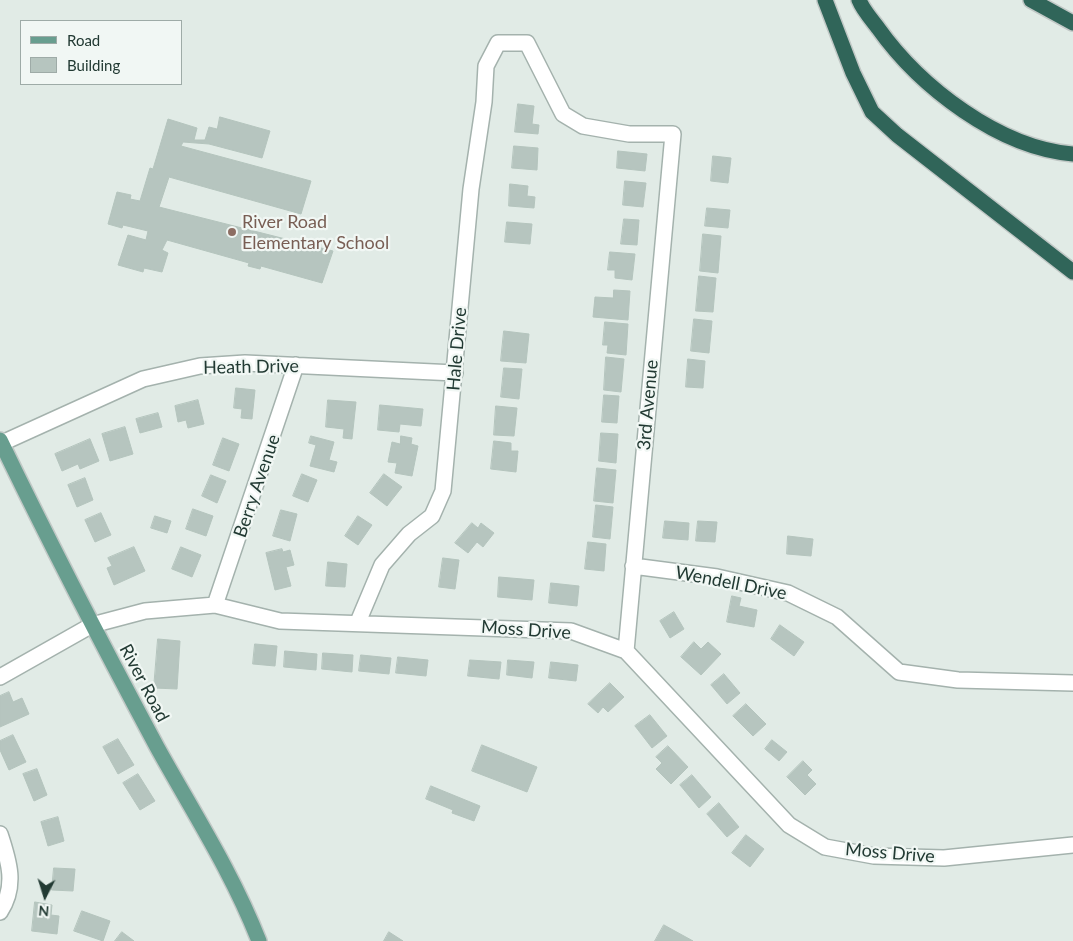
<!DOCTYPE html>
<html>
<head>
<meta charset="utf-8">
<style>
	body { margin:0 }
	#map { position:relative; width:1073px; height:941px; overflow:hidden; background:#e1ebe6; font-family:Lato,sans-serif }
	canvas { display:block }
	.legend { position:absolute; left:20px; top:20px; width:162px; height:65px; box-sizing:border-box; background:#f1f7f4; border:1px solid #9eaba7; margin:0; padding:6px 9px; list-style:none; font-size:15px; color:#223a33 }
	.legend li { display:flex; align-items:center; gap:10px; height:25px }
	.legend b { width:25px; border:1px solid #9eaba7 }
	.north { position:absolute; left:20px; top:871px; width:50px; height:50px; -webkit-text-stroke:4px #f1f7f4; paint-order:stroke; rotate:185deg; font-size:14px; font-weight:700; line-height:20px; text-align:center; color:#223a33 }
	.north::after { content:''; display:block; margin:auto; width:18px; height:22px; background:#223a33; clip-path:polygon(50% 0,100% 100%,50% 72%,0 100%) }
</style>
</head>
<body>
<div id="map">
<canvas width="1073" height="941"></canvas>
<ul class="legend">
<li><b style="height:6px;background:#689e8f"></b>Road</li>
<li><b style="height:14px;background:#b6c5bf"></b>Building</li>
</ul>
<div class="north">N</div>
</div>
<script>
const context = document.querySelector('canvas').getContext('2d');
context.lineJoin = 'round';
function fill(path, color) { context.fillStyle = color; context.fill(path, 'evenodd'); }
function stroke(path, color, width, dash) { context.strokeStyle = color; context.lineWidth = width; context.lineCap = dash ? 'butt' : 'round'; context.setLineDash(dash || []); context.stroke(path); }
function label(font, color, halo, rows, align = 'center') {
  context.font = font + ' Lato,sans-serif'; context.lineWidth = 4.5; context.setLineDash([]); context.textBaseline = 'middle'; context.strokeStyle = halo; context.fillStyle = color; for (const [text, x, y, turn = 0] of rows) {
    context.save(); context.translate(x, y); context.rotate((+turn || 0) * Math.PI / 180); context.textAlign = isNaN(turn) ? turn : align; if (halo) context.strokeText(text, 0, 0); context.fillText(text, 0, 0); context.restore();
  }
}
const building = new Path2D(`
	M518 104 534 106 532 124 539 125 538 134 515 132Z
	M220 117 270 131 262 158 209 144 183 142 181 146 311 181 301 214 169 177 159 207 333 251 322 283 261 266 260 269 248 266 249 263 167 240 162 250 168 253 162 272 144 268 143 272 118 265 128 235 146 240 148 231 123 225 122 228 108 224 117 192 131 195 130 199 140 201 150 168 153 169 168 119 197 128 194 140H205L209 127 217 129Z
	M514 146 538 148 537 170 512 168Z
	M618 151 647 154 645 171 617 168Z
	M713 156 731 158 728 183 711 181Z
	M625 181 646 183 643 207 623 205Z
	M510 184 528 186 527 196 535 197 534 208 509 206Z
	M707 208 730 210 728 228 705 226Z
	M624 219 639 220 637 245 621 244Z
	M507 222 532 224 530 244 505 242Z
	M703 234 721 236 718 273 700 271Z
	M610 252 635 254 632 280 615 278V270H608Z
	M699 276 716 278 713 312 696 311Z
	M614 290 630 291 628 320 593 317 595 297 613 298Z
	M694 319 712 321 709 353 691 351Z
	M605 322 628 324 626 355 607 353 608 345H603Z
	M504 331 529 334 526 363 501 361Z
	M606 357 624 359 621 392 604 390Z
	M688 359 705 361 703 388 686 387Z
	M504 368 522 369 519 399 501 397Z
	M236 388 255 390 252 419 241 418 242 409 234 408Z
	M604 395 619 396 617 423 602 422Z
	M198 400 204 424 188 428 186 420 178 422 175 406Z
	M328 400 356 402 352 439 343 438 344 429 326 427Z
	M380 405 423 409 421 426 400 424 399 432 378 430Z
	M496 406 517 408 514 436 494 435Z
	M158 413 162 427 140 433 136 419Z
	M125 427 133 454 110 461 102 434Z
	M601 433 618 434 616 463 599 461Z
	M311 436 334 442 329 460 337 462 334 472 310 466 316 445 309 443Z
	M401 436 412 438 411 444 418 446 412 476 395 473 397 463 388 462 392 442 400 444Z
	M223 438 239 444 229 471 213 465Z
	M90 439 99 461 80 469 78 464 62 471 55 454Z
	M494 441 511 443V451H518L516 472 491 469Z
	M597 468 616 470 613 503 594 501Z
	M302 474 317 480 308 502 293 496Z
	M384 474 402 487 387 506 370 493Z
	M211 475 226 481 217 503 202 496Z
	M85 478 93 500 77 507 68 485Z
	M596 505 613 507 610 539 593 537Z
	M193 509 213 516 206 536 186 529Z
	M281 510 297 514 290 541 273 536Z
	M101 513 111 535 95 542 85 520Z
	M155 516 171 521 167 533 151 528Z
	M358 516 372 525 358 545 345 536Z
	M665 521 689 523 688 540 663 538Z
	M698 521 717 522 715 542 696 541Z
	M472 523 478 528 481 523 494 533 483 547 477 542 468 553 455 543Z
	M788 536 813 539 811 556 787 554Z
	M588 542 606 544 604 571 585 569Z
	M134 547 145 571 114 585 107 568 112 566 108 558Z
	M181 547 201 555 192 577 172 569Z
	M282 549 283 552 290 550 294 565 286 567 291 586 275 590 266 553Z
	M443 558 459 560 455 589 439 587Z
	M328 562 347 564 345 587 326 586Z
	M499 577 534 580 532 600 498 597Z
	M551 583 579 586 577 606 549 603Z
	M732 596 741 598 739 606 757 610 754 627 727 622Z
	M674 612 684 629 670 638 660 621Z
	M780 625 804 642 794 656 771 639Z
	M158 639 180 641 177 689 154 688Z
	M694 642 701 649 708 642 721 654 701 675 681 657Z
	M255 644 277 646 275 666 253 664Z
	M285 651 317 654 316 670 284 667Z
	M323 653 353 655 352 672 322 669Z
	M361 655 391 658 389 674 359 671Z
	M398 657 428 660 426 676 396 673Z
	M470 660 501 662 499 679 468 676Z
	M508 660 534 662 532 678 507 675Z
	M551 662 578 665 576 681 549 678Z
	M724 674 740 693 727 704 711 685Z
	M610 683 624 697 608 712 603 707 598 713 588 704Z
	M9 692 13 702 22 698 29 714 0 727V696Z
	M746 704 766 724 753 736 733 716Z
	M650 715 667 736 652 748 635 726Z
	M13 735 26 762 9 770 0 750V741Z
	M118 739 134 765 118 774 103 747Z
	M772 740 787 752 779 761 765 749Z
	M482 745 537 767 527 792 472 771Z
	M668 746 688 767 671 784 656 769 662 763 656 757Z
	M803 761 812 770 807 775 816 784 805 795 787 777Z
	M37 769 47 795 34 801 23 774Z
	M138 774 155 801 140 810 123 783Z
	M692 775 711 797 699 808 680 785Z
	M431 786 480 806 474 821 452 813 453 810 426 799Z
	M719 803 739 827 727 837 707 814Z
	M58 817 64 841 48 846 41 822Z
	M746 835 764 849 750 867 732 853Z
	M54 868 75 869 73 891 52 890Z
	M35 902 52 905 51 915 59 916 57 934 32 931Z
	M82 911 110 921 103 941 74 931Z
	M664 925 693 941H655Z
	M122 932 134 941H115Z
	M389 932 403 941H384Z`);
fill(building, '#b6c5bf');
stroke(building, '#b4c4bd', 1);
const minor = new Path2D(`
	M2 443 143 379 200 366 245 363 455 373
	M633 566 717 577 788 593 837 617 899 672 958 680 1073 683
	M215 605 296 365
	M358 622 382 565 409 534 432 516 443 491 471 189 484 102 486 66 498 43H527L563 114 583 126 629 134H673L626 651
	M0 677 92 625 145 611 215 605 280 621 571 631 626 651 789 825 825 847 874 856 944 858 1073 845
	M0 834C9 861 17 886 0 912`);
const major = new Path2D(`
	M0 440C50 544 103 646 157 747 193 812 232 872 259 941`);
const highway = new Path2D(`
	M825 0 853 73 872 112 897 135 1073 272
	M859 0C863 10 872 20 878 28 920 87 999 148 1073 154
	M1031 0 1073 23`);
stroke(minor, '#a4b2ad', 18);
stroke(major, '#c1c8c6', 18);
stroke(highway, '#c1c8c6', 18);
stroke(minor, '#fff', 15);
stroke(major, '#689e8f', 15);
stroke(highway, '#306559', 15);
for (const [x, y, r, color] of [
	[232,232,5,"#8d6e63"]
]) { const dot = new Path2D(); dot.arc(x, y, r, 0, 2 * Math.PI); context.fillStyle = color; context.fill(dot); stroke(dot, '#f1f7f4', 2); }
label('18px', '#785e54', '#f1f7f4', [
	["River Road",242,222],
	["Elementary School",242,243]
], 'left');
label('18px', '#223a33', '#f1f7f4', [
	["Hale Drive",457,349,-85],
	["Heath Drive",251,367,-1],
	["3rd Avenue",648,405,-85],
	["Berry Avenue",257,486,-71],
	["Wendell Drive",731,583,11],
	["Moss Drive",526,630,4],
	["River Road",144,683,62],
	["Moss Drive",890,853,5]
]);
</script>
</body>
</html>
